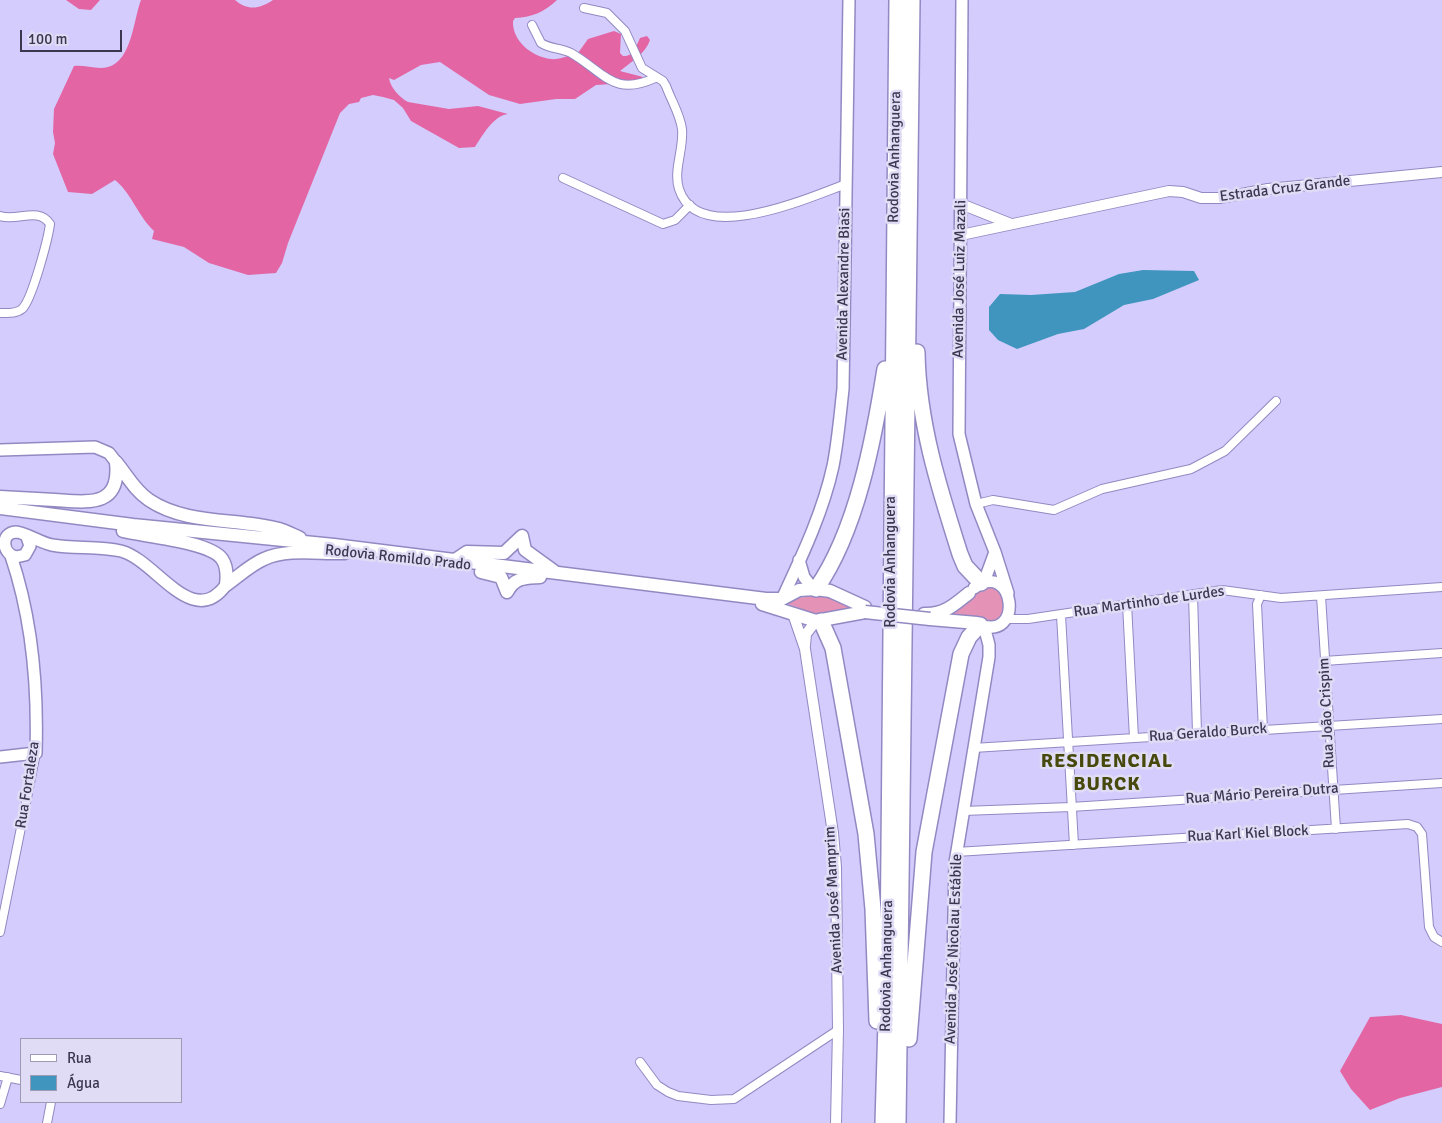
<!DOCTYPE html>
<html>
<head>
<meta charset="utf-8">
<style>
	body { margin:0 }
	#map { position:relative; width:1442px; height:1123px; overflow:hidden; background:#d3ccfd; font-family:Signika,sans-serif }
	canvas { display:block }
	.legend { position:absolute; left:20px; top:1038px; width:162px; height:65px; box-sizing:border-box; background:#e0dcf5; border:1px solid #9e9ab3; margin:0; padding:6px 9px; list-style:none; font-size:15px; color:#3c3750 }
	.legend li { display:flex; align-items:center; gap:10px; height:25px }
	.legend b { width:25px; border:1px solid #9e9ab3 }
	.scale { position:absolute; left:20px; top:30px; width:102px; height:22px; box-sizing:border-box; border:2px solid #3c3750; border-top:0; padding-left:6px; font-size:15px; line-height:18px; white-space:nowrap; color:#3c3750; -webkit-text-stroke:4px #e0dcf5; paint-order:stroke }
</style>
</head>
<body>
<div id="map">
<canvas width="1442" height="1123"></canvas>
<ul class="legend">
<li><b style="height:6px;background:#fff"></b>Rua</li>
<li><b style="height:14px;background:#3f95be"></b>Água</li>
</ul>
<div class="scale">100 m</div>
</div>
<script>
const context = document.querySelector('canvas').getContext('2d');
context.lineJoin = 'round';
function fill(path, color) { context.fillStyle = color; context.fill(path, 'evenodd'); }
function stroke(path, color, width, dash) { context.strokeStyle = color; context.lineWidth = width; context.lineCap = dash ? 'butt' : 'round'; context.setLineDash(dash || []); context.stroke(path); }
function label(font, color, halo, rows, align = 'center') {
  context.font = font + ' Signika,sans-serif'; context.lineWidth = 5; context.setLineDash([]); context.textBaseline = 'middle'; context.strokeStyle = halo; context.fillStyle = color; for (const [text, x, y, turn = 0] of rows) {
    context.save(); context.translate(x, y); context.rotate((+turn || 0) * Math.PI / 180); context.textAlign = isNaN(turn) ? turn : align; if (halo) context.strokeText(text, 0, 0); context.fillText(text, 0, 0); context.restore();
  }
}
fill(new Path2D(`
	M984 587C997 588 1000 590 1006 601L1001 617 991 623 945 616Z
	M817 596 828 597 860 610 818 615 777 600Z`), '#e493b7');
fill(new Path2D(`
	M66 0H100L91 10 79 9Z
	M141 0H235C248 11 259 9 273 0H557C544 12 533 17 515 18L513 21C512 41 532 57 551 59 559 60 570 55 578 53L588 39 614 31 621 34 620 53 623 56C634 57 636 46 640 38L647 36 650 40C646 53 630 63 620 71L643 77 635 89 611 84 596 85 575 99H556L520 104 489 95 440 62 421 65 394 80 389 78C390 87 400 98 408 102L449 109 478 106 508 114C494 115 482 136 475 147L459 148 411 121 403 108 394 100 383 97 373 95 361 98 359 102 349 104 340 113 288 243 282 263 276 273 248 275 209 263 184 247 152 239 154 231C138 216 132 194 115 180L92 194 68 192 53 154 55 143 53 132 54 109 74 66C85 65 98 70 108 67 132 61 134 17 141 0Z
	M1401 1015 1442 1024V1087L1400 1098 1370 1110 1351 1089 1340 1071 1370 1017Z`), '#e365a3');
fill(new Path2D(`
	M1143 270 1194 271 1199 280 1153 299 1124 305 1084 329 1058 334 1017 349 998 340 989 330V307L1000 294 1031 295 1075 292 1119 274Z`), '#3f95be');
const minor = new Path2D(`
	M584 8 607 13 625 31 642 68 663 81 666 86C671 100 680 114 682 129 684 149 673 170 679 189 698 248 810 197 846 184
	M532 25 541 43C550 49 561 48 571 53 604 72 613 97 655 78
	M563 178 663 224 675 220 690 205
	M0 216C17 222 38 206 50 224 48 239 32 300 22 309 16 314 8 313 0 313
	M976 504 993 500 1054 510 1102 489 1191 469 1225 451 1276 401
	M1193 594 1197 733
	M1261 595 1257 604 1263 730
	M1321 596 1336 829
	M1127 604 1134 738
	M1061 615 1074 845
	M1005 619H1028L1222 590 1281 598 1442 587
	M1324 661 1442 653
	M973 748 1442 719
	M963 811 1071 807 1442 783
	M956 852 1408 824 1417 827 1422 834 1429 927 1434 937 1442 942
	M0 932 36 753
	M640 1062 657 1085 668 1092 678 1096 711 1100 734 1099 838 1030
	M0 1076 21 1080
	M0 1104 8 1077
	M47 1123 51 1102`);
const tertiary = new Path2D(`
	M961 204 1011 224
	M961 235 1169 191 1183 192 1201 198H1220L1268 189 1442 172
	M793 614 805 649 833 833 836 867 838 1030 836 1123
	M805 646 806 634 816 621`);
const secondary = new Path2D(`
	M962 0 959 434 976 504 995 552 1008 593
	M0 450 95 447 109 453 116 462
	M27 537 30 546 25 555 16 557C2 554 0 533 16 532 24 532 41 543 52 545 74 549 98 546 121 551 156 560 192 631 226 585
	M799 560 804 577 813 589
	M984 582 995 552
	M974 588C1015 558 1025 644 978 624
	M782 599C802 556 823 512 833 466 838 441 840 415 843 389L849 0
	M0 757 36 753C38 688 32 618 11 556
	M950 1123 955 863 989 657V645L984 626`);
const primary = new Path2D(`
	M116 462C127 475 134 490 149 500 186 525 237 518 279 529 286 531 293 535 300 538
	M0 497C18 498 37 499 55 500 88 502 121 508 116 462
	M0 508 133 525 334 545 766 599H782L799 590 816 589 830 591 865 607
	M123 531C144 536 211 542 222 559 227 566 227 577 226 585
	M522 536 525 550 554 571
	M455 560 467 552 504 553 522 536
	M481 572 501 577 507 592
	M226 585C239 576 250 565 264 559 288 548 319 554 345 553
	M507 592C515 577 525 578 540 577
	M762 604 816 621 865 612
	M924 614C944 615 954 605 969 593
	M930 619 977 623`);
const motorway = new Path2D(`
	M917 352C918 422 939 488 960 554L965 566 981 583
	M816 589C857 531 874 438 885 369
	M821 621 833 648 866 834 873 909 877 1021
	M909 1039 924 852 961 654 969 637 980 625
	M883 1123 888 955 897 0
	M898 1123 912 0`);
stroke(minor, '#9389c2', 10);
stroke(tertiary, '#9389c2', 12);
stroke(secondary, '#9389c2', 14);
stroke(primary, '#9389c2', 15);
stroke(motorway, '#9389c2', 18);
stroke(minor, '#fff', 8);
stroke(tertiary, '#fff', 10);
stroke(secondary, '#fff', 11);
stroke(primary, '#fff', 12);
stroke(motorway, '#fff', 15);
const primaryBridge = new Path2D(`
	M865 612 930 619`);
stroke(primaryBridge, '#9389c2', 15, []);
stroke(primaryBridge, '#fff', 12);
label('15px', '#3c3750', '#e0dcf5', [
	["Rodovia Anhanguera",895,157,-89],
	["Estrada Cruz Grande",1285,189,-7],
	["Avenida José Luiz Mazali",960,279,-89],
	["Avenida Alexandre Biasi",844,284,-89],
	["Rodovia Romildo Prado",398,558,6],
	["Rodovia Anhanguera",891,562,-90],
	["Rua Martinho de Lurdes",1149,602,-8],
	["Rua João Crispim",1327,713,-93],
	["Rua Geraldo Burck",1208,733,-4],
	["Rua Fortaleza",28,785,-81],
	["Rua Mário Pereira Dutra",1262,794,-4],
	["Rua Karl Kiel Block",1248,834,-3],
	["Avenida José Mamprim",834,900,-93],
	["Avenida José Nicolau Estábile",954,949,-88],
	["Rodovia Anhanguera",887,966,-89]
]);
context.letterSpacing = '1px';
label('bold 20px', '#46490b', '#e0dcf5', [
	["RESIDENCIAL",1107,762],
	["BURCK",1107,785]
]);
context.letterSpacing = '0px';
</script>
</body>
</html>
